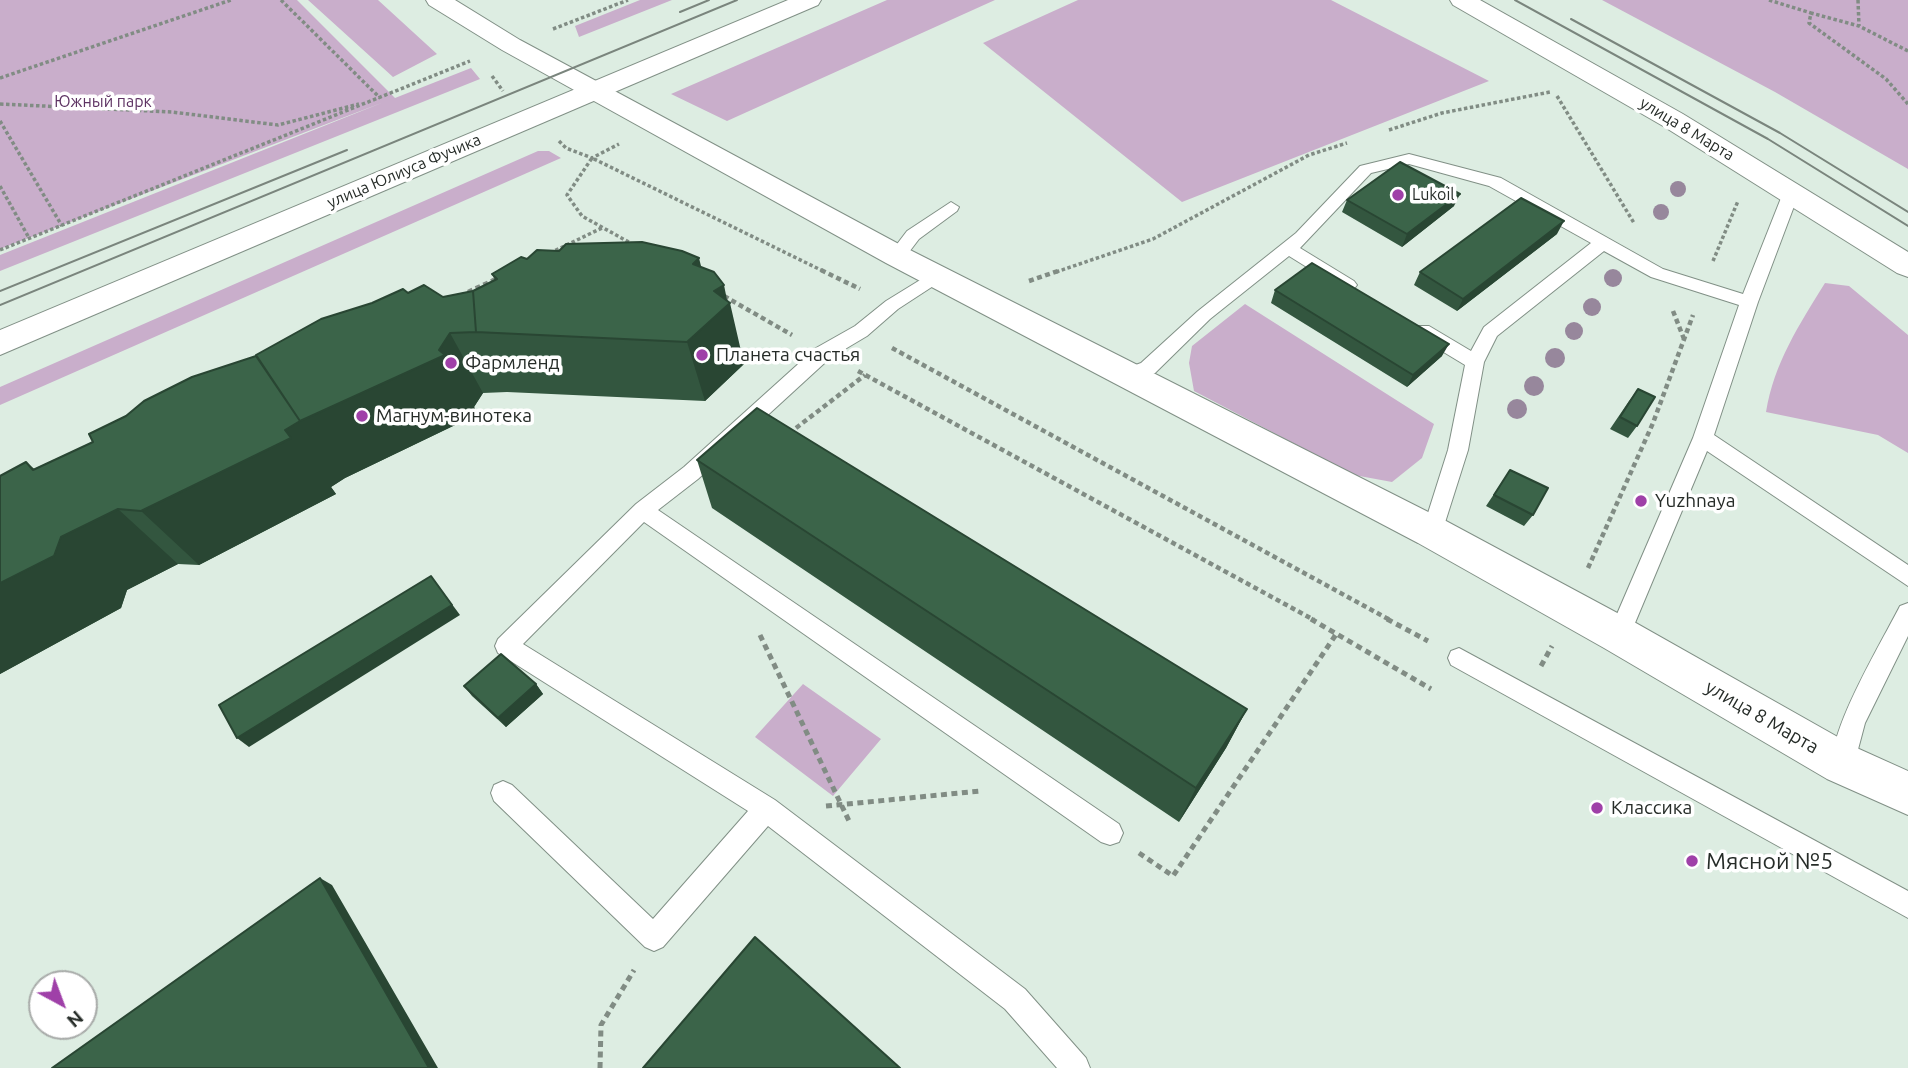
<!DOCTYPE html>
<html>
<head>
<meta charset="utf-8">
<style>
	body { margin:0 }
	#map { position:relative; width:1908px; height:1068px; overflow:hidden; background:#ddede2; font-family:Ubuntu,sans-serif }
	canvas { display:block }
	.north { position:absolute; left:28px; top:970px; width:70px; height:70px; box-sizing:border-box; background:#fff; border:2px solid #a8aba9; border-radius:50%; rotate:139deg; font-size:19px; font-weight:700; line-height:28px; text-align:center; color:#262c28 }
	.north::after { content:''; display:block; margin:auto; width:24px; height:32px; background:#9f40a8; clip-path:polygon(50% 0,100% 100%,50% 72%,0 100%) }
</style>
</head>
<body>
<div id="map">
<canvas width="1908" height="1068"></canvas>
<div class="north">N</div>
</div>
<script>
const context = document.querySelector('canvas').getContext('2d');
context.lineJoin = 'round';
function fill(path, color) { context.fillStyle = color; context.fill(path, 'evenodd'); }
function stroke(path, color, width, dash) { context.strokeStyle = color; context.lineWidth = width; context.lineCap = dash ? 'butt' : 'round'; context.setLineDash(dash || []); context.stroke(path); }
function label(font, color, halo, rows, align = 'center') {
  context.font = font + ' Ubuntu,sans-serif'; context.lineWidth = 7; context.setLineDash([]); context.textBaseline = 'middle'; context.strokeStyle = halo; context.fillStyle = color; for (const [text, x, y, turn = 0] of rows) {
    context.save(); context.translate(x, y); context.rotate((+turn || 0) * Math.PI / 180); context.textAlign = isNaN(turn) ? turn : align; if (halo) context.strokeText(text, 0, 0); context.fillText(text, 0, 0); context.restore();
  }
}
fill(new Path2D(`
	M0 0H297L395 98 471 68 480 79 0 271V255L384 102 0 249Z
	M308 0H378L437 54 393 77Z
	M640 0H672L579 37 575 26Z
	M887 0H995L727 121 671 94Z
	M1078 0H1331L1489 81 1182 202 983 43Z
	M1602 0H1908V169L1775 92Z
	M538 151H549L561 158 0 405V387Z
	M1825 283 1849 286 1908 335V453L1878 435 1766 412C1774 363 1799 325 1825 283Z
	M1245 304 1434 424 1422 458 1392 482 1354 475 1194 391 1189 363 1192 346Z
	M803 684 881 739 833 796 755 737Z`), '#c9aecb');
const service = new Path2D(`
	M1409 154 1501 178 1663 269 1743 294 1783 193 1785 189H1797L1799 193 1758 302 1714 435 1908 565V586L1707 451 1627 642 1619 645 1611 642 1608 635 1693 438 1739 305 1651 277 1604 251 1497 336 1484 362 1468 450 1442 532 1439 538 1432 541 1425 538 1422 532 1448 450 1465 365 1417 336 1414 331 1417 326H1429L1471 351 1484 327 1591 243 1489 186 1409 164 1371 173 1300 248 1354 281 1357 285 1354 289H1342L1289 256 1210 319 1155 373 1129 382 1122 380 1120 375 1122 370 1141 363 1198 311 1296 233 1360 166Z
	M951 202 959 207 957 211 919 239 903 260H891L888 256 907 231Z
	M938 269 947 275 944 279 898 309 867 336 830 358 698 479 658 510 1119 824 1123 833 1119 842 1110 845 1101 842 644 522 523 644 775 800 1025 989 1086 1058 1090 1068H1057L1005 1009 768 826 663 947 654 951 645 947 494 801 491 793 494 785 503 781 512 785 653 919 748 811 498 653 495 646 498 639 636 504 684 467 816 348 855 326 886 301Z
	M1908 603V636L1865 723 1852 772 1843 775 1834 772C1821 742 1884 638 1900 606Z
	M1459 648 1908 891V918L1451 665 1448 658 1451 651Z`);
const minor = new Path2D(`
	M426 0H455L520 40 908 249 1446 521 1634 622 1859 749 1908 771V815L1827 779 1604 648 1418 543 886 263 502 50 429 5Z`);
const tertiary = new Path2D(`
	M788 0H821L818 5 0 355V330Z`);
const secondary = new Path2D(`
	M1450 0H1480L1683 114 1908 252V277L1897 273 1663 126 1453 5Z`);
stroke(service, '#819086', 2);
stroke(minor, '#819086', 2);
stroke(tertiary, '#819086', 2);
stroke(secondary, '#819086', 2);
stroke(new Path2D(`
	M281 0 380 98
	M1769 0 1811 13
	M1858 0 1859 26
	M553 29 628 0
	M1908 51 1859 26 1811 13 1809 23 1886 79 1908 104
	M492 76 503 91
	M0 78 231 0
	M1557 96 1634 223
	M0 104 172 112 278 125 359 104
	M0 121 62 226
	M1389 130 1442 113 1550 92
	M559 141 566 148 592 158 619 144
	M0 186 29 238
	M634 245 582 216 567 195 592 158 825 272
	M0 250 470 61
	M550 253 604 227
	M1713 261 1738 201
	M1056 272 1153 239 1309 155 1347 143`), '#818c84', 3.5, [3.5, 2.5]);
stroke(new Path2D(`
	M821 270 860 289
	M1029 281 1061 270
	M468 292 498 278
	M724 296 792 335
	M1673 311 1684 339
	M892 348 1390 620
	M858 371 1314 620
	M796 428 865 375
	M1588 568 1653 423 1693 315`), '#818c84', 4.5, [5, 3.5]);
stroke(new Path2D(`
	M1311 619 1431 689
	M1387 619 1428 641
	M760 635 850 823
	M1541 666 1552 646
	M826 806 981 791
	M1139 853 1173 876 1337 633
	M600 1068 601 1025 634 970`), '#818c84', 5, [6, 4.5]);
fill(service, '#fff');
fill(minor, '#fff');
fill(tertiary, '#fff');
fill(secondary, '#fff');
stroke(new Path2D(`
	M1515 0 1768 139 1908 226
	M680 12 709 0
	M1571 19 1780 133 1908 212
	M0 291 347 150
	M0 305 737 0`), '#7a857d', 2);
context.fillStyle = '#97879c';
for (const [x, y, r] of [
	[1678,189,8],
	[1661,212,8],
	[1613,278,9],
	[1592,307,9],
	[1574,331,9],
	[1555,358,10],
	[1534,386,10],
	[1517,409,10]
]) { context.beginPath(); context.arc(x, y, r, 0, 2 * Math.PI); context.fill(); }
fill(new Path2D(`
	M1347 200 1454 206 1402 247 1342 212Z
	M1557 234 1457 311 1414 285 1420 272Z
	M527 259 701 267 744 364 705 401 507 392 483 393 474 407 478 414 345 478 331 487 336 494 199 565 178 564 127 590 121 608 0 674V476L26 462 34 469 93 442 256 356 408 293 443 297 473 291 495 280 492 274Z
	M1275 290 1442 356 1407 387 1271 303Z
	M1638 389 1637 426 1628 438 1610 429 1629 401Z
	M697 460 1247 709 1226 748 1179 822 712 508Z
	M1510 470 1533 515 1524 526 1486 506Z
	M536 684 543 694 506 727 472 696 464 686Z`), '#33563f');
fill(new Path2D(`
	M1460 194 1454 206 1402 247 1407 234Z
	M1564 221 1557 234 1457 311 1463 299Z
	M699 258 714 318V291L724 285 728 305 730 303 744 364 705 401 687 342 693 264Z
	M450 333 483 393 474 407 478 414 345 478 331 487 336 494 199 565 141 511 300 421 439 350Z
	M1449 344 1442 356 1407 387 1413 375Z
	M26 462 91 518 118 509 178 564 127 590 121 608 0 674V583Z
	M431 576 460 615 249 747 237 738Z
	M536 684 543 694 506 727 498 718Z
	M1247 709 1226 748 1179 822 1196 788Z
	M320 878 332 885 438 1068H429Z`), '#294633');
const building = new Path2D(`
	M1400 162 1460 194 1407 234 1347 200Z
	M1521 198 1564 221 1463 299 1420 272Z
	M642 242 682 251 699 258 693 264 714 272 724 285 714 291 730 303 687 342 476 332 473 291 497 279 492 274 521 257 527 259 537 250 559 251 566 244Z
	M1312 263 1449 344 1413 375 1275 290Z
	M424 285 443 297 473 291 476 332 450 333 439 350 445 355 300 421 256 355 321 319 372 303 403 289 408 293Z
	M256 356 300 421 285 430 291 438 141 511 118 509 61 537 54 556 0 583V476L26 462 33 470 93 442 89 434 126 416 144 401 192 377Z
	M1638 389 1655 397 1637 426 1620 417Z
	M757 408 1247 709 1196 788 697 460Z
	M1510 470 1548 488 1533 515 1494 495Z
	M431 576 452 605 237 738 219 705Z
	M501 654 536 684 498 718 464 686Z
	M320 878 429 1068H52Z
	M755 937 900 1068H643Z`);
fill(building, '#3b6449');
stroke(building, '#294633', 2);
for (const [x, y, r, color] of [
	[1398,195,7,"#9f40a8"],
	[702,355,7,"#9f40a8"],
	[451,363,7,"#9f40a8"],
	[362,416,7,"#9f40a8"],
	[1641,501,7,"#9f40a8"],
	[1597,808,7,"#9f40a8"],
	[1692,861,7,"#9f40a8"]
]) { const dot = new Path2D(); dot.arc(x, y, r, 0, 2 * Math.PI); context.fillStyle = color; context.fill(dot); stroke(dot, '#fff', 2.5); }
label('16px', '#5e3363', '#fff', [
	["Южный парк",103,102]
]);
label('16px', '#262c28', '#fff', [
	["улица 8 Марта",1687,129,31],
	["улица Юлиуса Фучика",404,171,-23]
]);
label('16px', '#262c28', '#fff', [
	["Lukoil",1412,195]
], 'left');
label('19px', '#262c28', '#fff', [
	["Планета счастья",716,355],
	["Фармленд",465,363],
	["Магнум-винотека",376,416],
	["Yuzhnaya",1655,501],
	["Классика",1611,808]
], 'left');
label('19px', '#262c28', '#fff', [
	["улица 8 Марта",1762,717,30]
]);
label('23px', '#262c28', '#fff', [
	["Мясной №5",1706,861]
], 'left');
</script>
</body>
</html>
